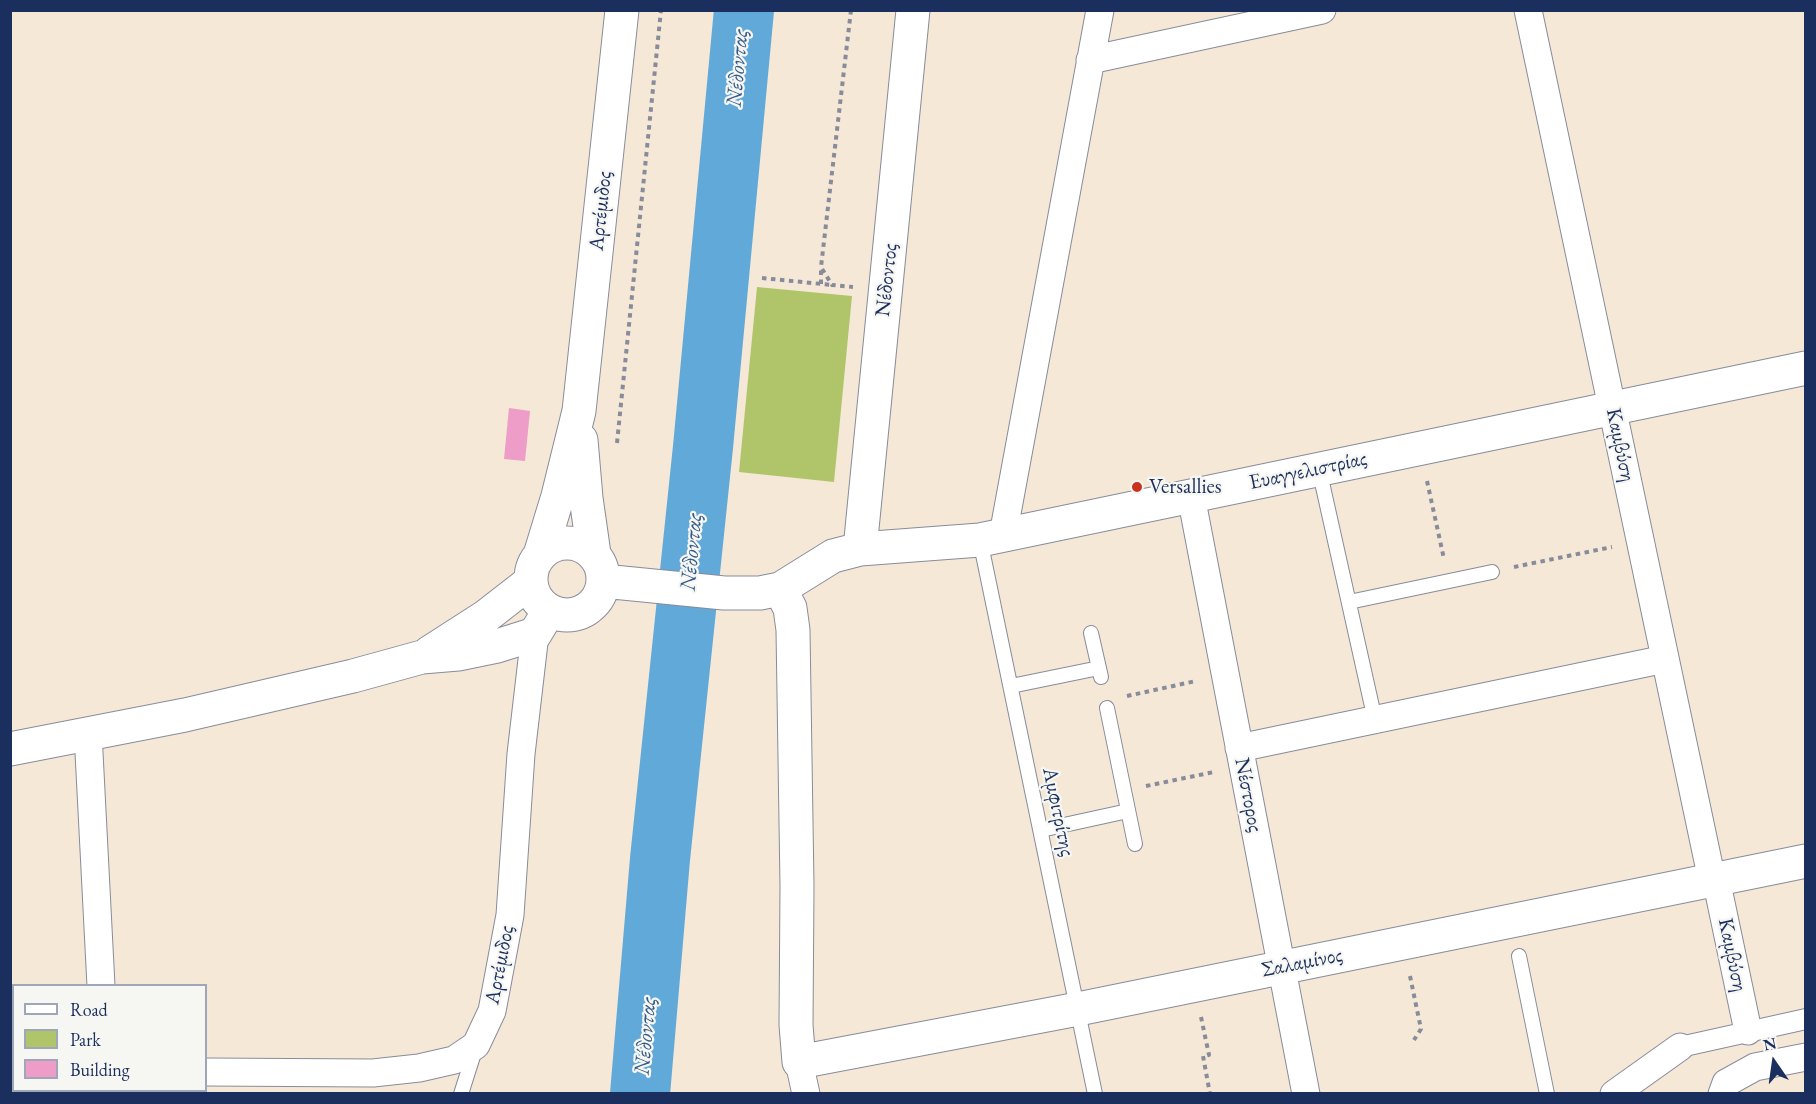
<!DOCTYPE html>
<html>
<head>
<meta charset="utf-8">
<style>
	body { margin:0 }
	#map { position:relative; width:1816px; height:1104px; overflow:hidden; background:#f5e8d7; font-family:"EB Garamond",serif }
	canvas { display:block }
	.frame { position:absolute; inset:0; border:12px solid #1b2f5e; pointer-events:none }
	.legend { position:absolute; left:12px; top:984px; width:195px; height:108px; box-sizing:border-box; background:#f6f6f2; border:2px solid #9ea6b7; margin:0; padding:8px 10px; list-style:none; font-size:18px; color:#1b2f5e }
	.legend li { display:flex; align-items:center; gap:12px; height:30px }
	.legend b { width:30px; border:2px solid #9ea6b7 }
	.north { position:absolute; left:1744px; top:1032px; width:60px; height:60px; -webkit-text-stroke:4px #f6f6f2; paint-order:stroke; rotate:347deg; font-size:16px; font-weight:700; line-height:24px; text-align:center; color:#1b2f5e }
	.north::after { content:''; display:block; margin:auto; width:21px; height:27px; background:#1b2f5e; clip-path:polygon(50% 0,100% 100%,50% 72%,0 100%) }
</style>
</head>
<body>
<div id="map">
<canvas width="1816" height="1104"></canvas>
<div class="frame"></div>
<ul class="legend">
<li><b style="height:8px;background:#fff"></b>Road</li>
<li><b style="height:16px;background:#b0c56a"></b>Park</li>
<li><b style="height:16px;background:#ed9dc7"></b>Building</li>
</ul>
<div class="north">N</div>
</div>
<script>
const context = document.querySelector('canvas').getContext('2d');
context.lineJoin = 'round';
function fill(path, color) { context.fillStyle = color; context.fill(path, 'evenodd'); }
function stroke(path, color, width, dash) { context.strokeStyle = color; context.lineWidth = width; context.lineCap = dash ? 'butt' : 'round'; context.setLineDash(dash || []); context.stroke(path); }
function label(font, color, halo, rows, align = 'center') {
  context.font = font + ' "EB Garamond",serif'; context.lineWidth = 4.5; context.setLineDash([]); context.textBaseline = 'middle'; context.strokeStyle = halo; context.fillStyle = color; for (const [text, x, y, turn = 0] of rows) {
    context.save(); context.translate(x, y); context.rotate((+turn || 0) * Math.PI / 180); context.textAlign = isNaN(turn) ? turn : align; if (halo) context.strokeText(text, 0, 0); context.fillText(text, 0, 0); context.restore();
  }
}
fill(new Path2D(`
	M757 287 852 296 834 482 739 472Z`), '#b0c56a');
stroke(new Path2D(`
	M640 1094 660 859 703 447 744 10`), '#61a9d8', 60);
fill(new Path2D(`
	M509 408 530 411 525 461 504 459Z`), '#ed9dc7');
const service = new Path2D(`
	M1319 469 1375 720
	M980 540 1095 1094
	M1349 602 1492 572
	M1091 633 1101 677
	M1011 686 1099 668
	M1107 708 1135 844
	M1041 830 1128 811
	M1519 956 1547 1094
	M461 1094 475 1050`);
const pedestrian = new Path2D(`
	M1680 1047 1806 1019`);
const minor = new Path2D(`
	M1528 10 1712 880
	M1090 60 1322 10
	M1191 496 1306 1094
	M1003 535 1100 10
	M88 733 101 986
	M1239 748 1665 659
	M1716 879 1748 1031
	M799 1062 806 1094
	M206 1072 373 1073 419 1068 454 1060 476 1045 492 1011 510 915 521 754 535 634
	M1614 1094 1680 1047
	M1722 1094 1726 1083 1755 1067 1806 1057`);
const tertiary = new Path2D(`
	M581 440 586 498 594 554
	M531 579a36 36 0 1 1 72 0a36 36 0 1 1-72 0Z
	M860 549 913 10
	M540 555 558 496 579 411 622 10
	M603 581 724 593H760L780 589 833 556 860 549 980 540 1806 368
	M780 589 790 608 793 630 797 886 796 1025 799 1062 1078 1009 1806 861
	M429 653 485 617 530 582
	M10 749 185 715 353 676 422 657 458 654 497 646 535 634 549 611`);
stroke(service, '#888c9a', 16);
stroke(pedestrian, '#888c9a', 22);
stroke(minor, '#888c9a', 29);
stroke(tertiary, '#888c9a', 35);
stroke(new Path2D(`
	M851 10 821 267 832 285 853 287
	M762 278 832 285
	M821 284V270
	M617 443 661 10
	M1427 481 1444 559
	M1514 567 1612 547
	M1127 696 1196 681
	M1146 786 1214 772
	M1410 976 1421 1029 1414 1040
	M1201 1017 1209 1055 1203 1056 1210 1094`), '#888c9a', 4, [4.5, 4.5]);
stroke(service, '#fff', 14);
stroke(pedestrian, '#fff', 20);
stroke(minor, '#fff', 27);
stroke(tertiary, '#fff', 33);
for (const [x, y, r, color] of [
	[1137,487,6,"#c8321e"]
]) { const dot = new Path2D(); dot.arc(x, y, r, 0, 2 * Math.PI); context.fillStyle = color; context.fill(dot); stroke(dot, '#f6f6f2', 2); }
label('21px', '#1b2f5e', '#f6f6f2', [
	["Αρτέμιδος",601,211,-84],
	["Νέδοντος",887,280,-84],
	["Καμβύση",1620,445,78],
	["Ευαγγελιστρίας",1308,471,-12],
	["Νέστορος",1248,795,79],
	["Αμφιτρίτης",1058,812,78],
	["Καμβύση",1732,955,78],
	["Σαλαμίνος",1302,963,-11],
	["Αρτέμιδος",500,965,-79]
]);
label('21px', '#1b2f5e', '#f6f6f2', [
	["Versallies",1149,487]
], 'left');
label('italic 22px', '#345a89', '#f6f6f2', [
	["Νέδoντας",738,68,-85],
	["Νέδoντας",692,552,-85],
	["Νέδoντας",646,1036,-85]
]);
</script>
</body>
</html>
